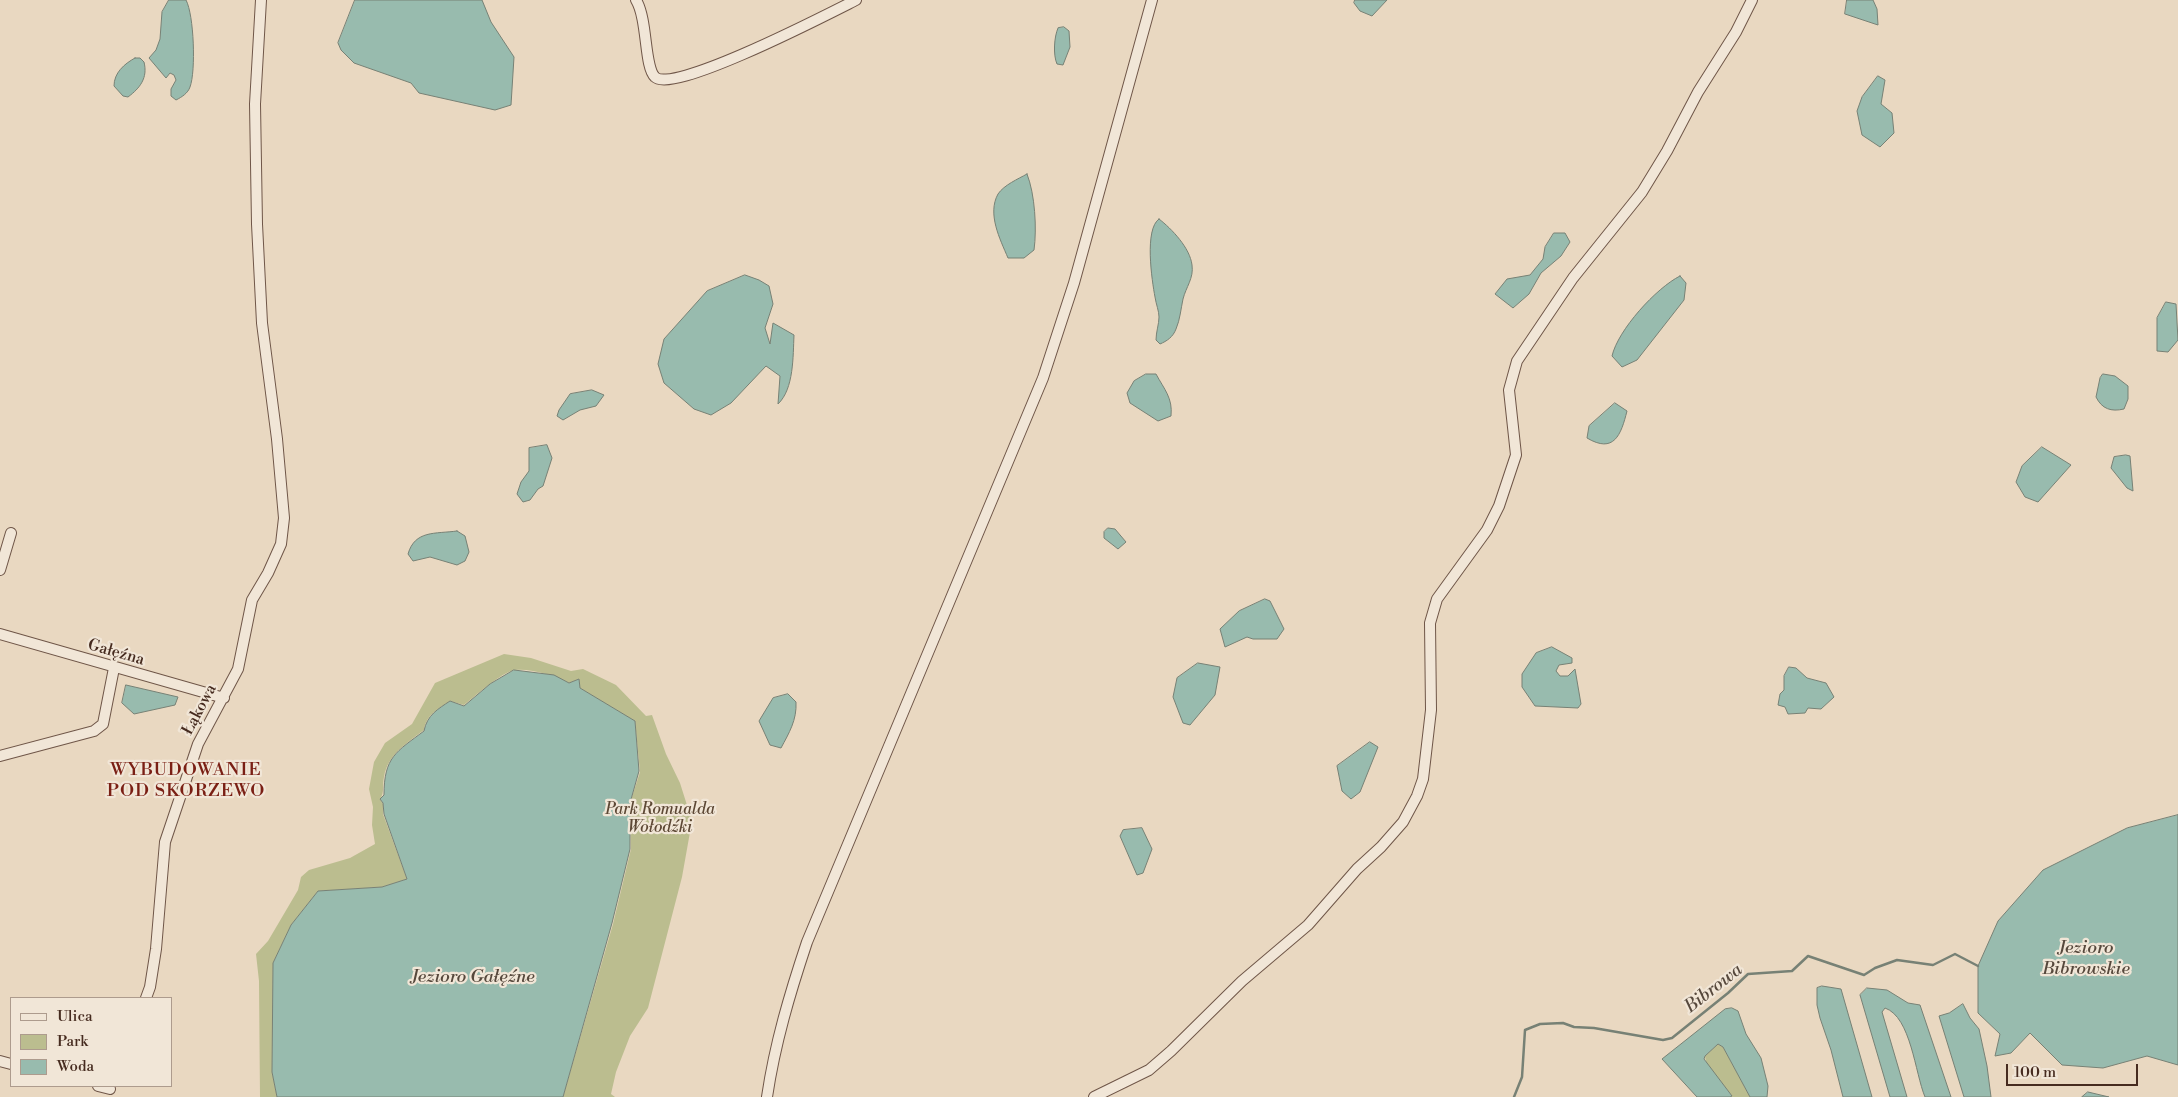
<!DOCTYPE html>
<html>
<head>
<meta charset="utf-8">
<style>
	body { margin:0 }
	#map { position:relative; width:2178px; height:1097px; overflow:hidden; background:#e9d8c1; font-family:"Libre Bodoni",serif }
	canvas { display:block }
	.legend { position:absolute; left:10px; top:997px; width:162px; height:90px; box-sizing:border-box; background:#f1e6d7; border:1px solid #ad9b8d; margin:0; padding:6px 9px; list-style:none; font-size:15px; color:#462b1f }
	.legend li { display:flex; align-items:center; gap:10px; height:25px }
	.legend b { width:25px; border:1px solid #ad9b8d }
	.scale { position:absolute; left:2006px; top:1064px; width:132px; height:22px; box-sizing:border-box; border:2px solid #462b1f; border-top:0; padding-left:6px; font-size:15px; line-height:18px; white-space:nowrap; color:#462b1f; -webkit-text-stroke:4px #f1e6d7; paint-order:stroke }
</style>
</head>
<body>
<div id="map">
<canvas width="2178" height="1097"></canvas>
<ul class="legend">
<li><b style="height:6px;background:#f1e6d7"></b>Ulica</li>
<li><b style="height:14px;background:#bbbd8f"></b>Park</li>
<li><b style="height:14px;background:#98bbae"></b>Woda</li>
</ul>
<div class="scale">100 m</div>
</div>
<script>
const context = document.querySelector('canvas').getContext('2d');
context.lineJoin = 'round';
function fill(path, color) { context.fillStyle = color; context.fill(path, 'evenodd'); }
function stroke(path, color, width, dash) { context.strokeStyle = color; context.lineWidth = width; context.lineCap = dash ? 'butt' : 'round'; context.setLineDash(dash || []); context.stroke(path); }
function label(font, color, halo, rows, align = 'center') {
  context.font = font + ' "Libre Bodoni",serif'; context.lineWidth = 4.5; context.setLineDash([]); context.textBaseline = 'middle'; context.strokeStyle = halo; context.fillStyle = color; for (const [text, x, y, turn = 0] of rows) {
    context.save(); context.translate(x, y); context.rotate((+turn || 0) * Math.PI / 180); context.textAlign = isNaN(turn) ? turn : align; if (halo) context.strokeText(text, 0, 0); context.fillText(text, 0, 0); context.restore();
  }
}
fill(new Path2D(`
	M504 654 531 658 571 671 583 669 616 685 646 716 652 715 666 754 680 783 692 821 682 877 648 1008 630 1036 616 1072 611 1094 615 1097H563L613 924 631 849 630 803 640 772 635 721 580 688 579 679 569 683C555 676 531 668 515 670 503 671 474 697 464 705L450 701C438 709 426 715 424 730 406 744 388 754 384 777 382 786 385 792 380 799L383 804V814L407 879 382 887 318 891 291 925 273 963 272 1072 277 1097H260L259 981 256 954 268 941 298 890 301 877 309 870 350 858 375 844 372 825 373 807 369 789 374 762 385 743 412 724 435 683Z
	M1718 1044 1723 1047 1750 1097H1730L1732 1096 1706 1063 1705 1056Z`), '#bbbd8f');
const water = new Path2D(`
	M169 0H186C194 15 196 71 190 87 188 93 182 97 176 100L171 96V89L176 80 174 75 170 73 166 78 149 58 156 50 160 39 162 12Z
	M355 0H482L491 22 514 57 511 105 495 110 419 93 411 83 354 63 341 50 338 43Z
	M1355 0H1387L1372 16 1360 11 1354 3Z
	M1847 0H1873L1877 9 1878 25 1845 14Z
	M1064 27 1069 31 1070 47 1063 65 1057 64C1053 55 1054 37 1058 28Z
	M135 58H140L144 62C148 78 140 88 128 97L123 96 114 86C114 73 124 64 135 58Z
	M1878 76 1885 80 1881 104 1892 113 1894 133 1880 147 1862 135 1857 111 1862 97Z
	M1027 174C1035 194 1037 229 1034 250L1024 258H1008C1000 239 987 214 998 194 1004 185 1018 179 1027 174Z
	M1159 219C1172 229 1190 248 1192 265 1194 278 1186 287 1183 299 1181 308 1180 320 1176 329 1173 337 1167 341 1160 344L1156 340C1156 332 1159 324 1159 317 1159 311 1156 304 1155 297 1152 281 1144 229 1159 219Z
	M1554 233H1565L1570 242 1561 256 1541 273 1529 294 1513 308 1495 294 1507 279 1530 275 1543 259 1545 247Z
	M745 275 759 280 769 286 773 304 765 328 770 344 773 323 794 335C793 356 794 389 778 404L780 376 766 366 731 403 711 415 694 409 664 383 658 364 664 339 707 291Z
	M1680 276 1686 283 1684 300 1637 360 1622 367 1612 356C1618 330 1656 288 1680 276Z
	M2166 302 2176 304 2178 340 2168 352 2157 351V318Z
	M1146 374H1156C1164 389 1173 398 1171 416L1158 421 1130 403 1127 393 1134 381Z
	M2103 374 2115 376 2128 386V399L2124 409C2111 412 2102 409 2096 397L2100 378Z
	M592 390 604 395 596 406 580 410 563 420 557 416 559 410 570 394Z
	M1615 403 1627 411C1621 435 1614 454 1587 438L1589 426Z
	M547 445 552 458 543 486 538 489 530 500 523 502 517 494 521 482 529 471V448Z
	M2042 447 2071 465 2038 502 2025 497 2016 482 2022 466Z
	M2126 455 2130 456 2133 491 2127 488 2111 468 2114 457Z
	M1108 528 1115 529 1126 542 1118 549 1104 538V532Z
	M457 531 465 536 469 552 465 561 457 565 430 557 413 561 408 554C415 530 435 534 457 531Z
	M1265 599 1270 601 1284 629 1277 639H1253L1247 637 1225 647 1220 629 1239 611Z
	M1552 647 1572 658V663L1559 665 1556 671 1560 676H1568L1575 669 1581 704 1578 708 1535 706 1522 687V674L1536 653Z
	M1198 663 1220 667 1215 695 1190 725 1183 723 1173 697 1177 678Z
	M1789 667 1796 668 1807 678 1826 683 1834 697 1821 709 1808 708 1805 713 1788 714 1785 707 1778 705 1780 694 1784 690V676Z
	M514 670 554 675 569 683 579 679 580 688 635 721 639 771 630 803V849L612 923 563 1097H277L272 1072 273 963 291 925 318 891 382 887 407 879 384 814 383 803 380 799 384 795C384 757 396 752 424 731 427 715 438 709 450 701L464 706 490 684Z
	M126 685 178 697 175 705 134 714 122 703Z
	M788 694 796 702C797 720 789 733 781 748L770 745 759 721 773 698Z
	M1370 742 1378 747 1360 792 1351 799 1342 791 1337 766Z
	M2178 815V1065L2147 1056 2103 1068 2062 1065 2030 1033 2011 1053 1995 1056 2000 1034 1978 1013V966L1998 921 2043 870 2127 828Z
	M1142 828 1152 849 1143 873 1137 875 1120 836 1123 830Z
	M1822 986 1841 989 1872 1097H1843L1831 1050 1820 1018 1817 1005V988Z
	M1867 988 1887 990 1908 1003 1920 1005 1951 1097H1925C1915 1073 1911 1017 1885 1008L1882 1012 1907 1097H1890L1860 995Z
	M1963 1004 1970 1018 1979 1029 1987 1066 1991 1097H1964L1939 1016 1949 1013Z
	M1732 1008 1738 1011 1746 1034 1761 1058 1768 1086 1767 1097H1750L1723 1047 1718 1044 1705 1056 1704 1059 1732 1096 1730 1097H1697L1662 1059 1725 1009Z
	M2088 1092 2109 1097H2082Z`);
fill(water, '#98bbae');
stroke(water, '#778175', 1);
stroke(new Path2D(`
	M1514 1097 1522 1077 1525 1030 1540 1024 1563 1023 1574 1027 1594 1028 1663 1040 1672 1038 1728 993 1748 974 1792 971 1808 956 1864 975 1875 968 1897 960 1933 965 1955 954 1978 966`), '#778175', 2.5);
const minor = new Path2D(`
	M636 0C648 20 644 67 655 77 672 95 830 13 856 0
	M0 570 11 533
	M0 634 224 698
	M0 756 94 731 103 724 114 668
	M146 998 150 987 156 949 165 842 198 744 238 669 252 600 268 573 281 544 284 518 277 439 262 323 257 224 255 104 261 0
	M0 1061 11 1064
	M98 1086 110 1089
	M767 1097C775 1043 790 993 807 942L1043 378 1074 283 1152 0
	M1094 1097 1149 1070 1171 1051 1242 981 1308 925 1357 869 1381 847 1403 822 1417 796 1423 779 1431 710 1430 623 1437 599 1487 530 1499 506 1516 455 1509 390 1517 361 1573 278 1642 192 1667 151 1698 92 1736 32 1752 0`);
stroke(minor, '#6f5648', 12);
stroke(minor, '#f1e6d7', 10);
label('16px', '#462b1f', '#f1e6d7', [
	["Gałęźna",116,653,16],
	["Łąkowa",200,710,-62]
]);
label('italic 16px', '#5d4835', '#f1e6d7', [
	["Park Romualda",660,810],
	["Wołodźki",660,828]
]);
context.letterSpacing = '1px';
label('18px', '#7a1f14', '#f1e6d7', [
	["WYBUDOWANIE",186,771],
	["POD SKORZEWO",186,792]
]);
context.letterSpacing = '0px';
label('italic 18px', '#56483c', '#f1e6d7', [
	["Jezioro",2086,949],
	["Bibrowskie",2086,970],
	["Jezioro Gałęźne",473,978],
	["Bibrowa",1714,989,-38]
]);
</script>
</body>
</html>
